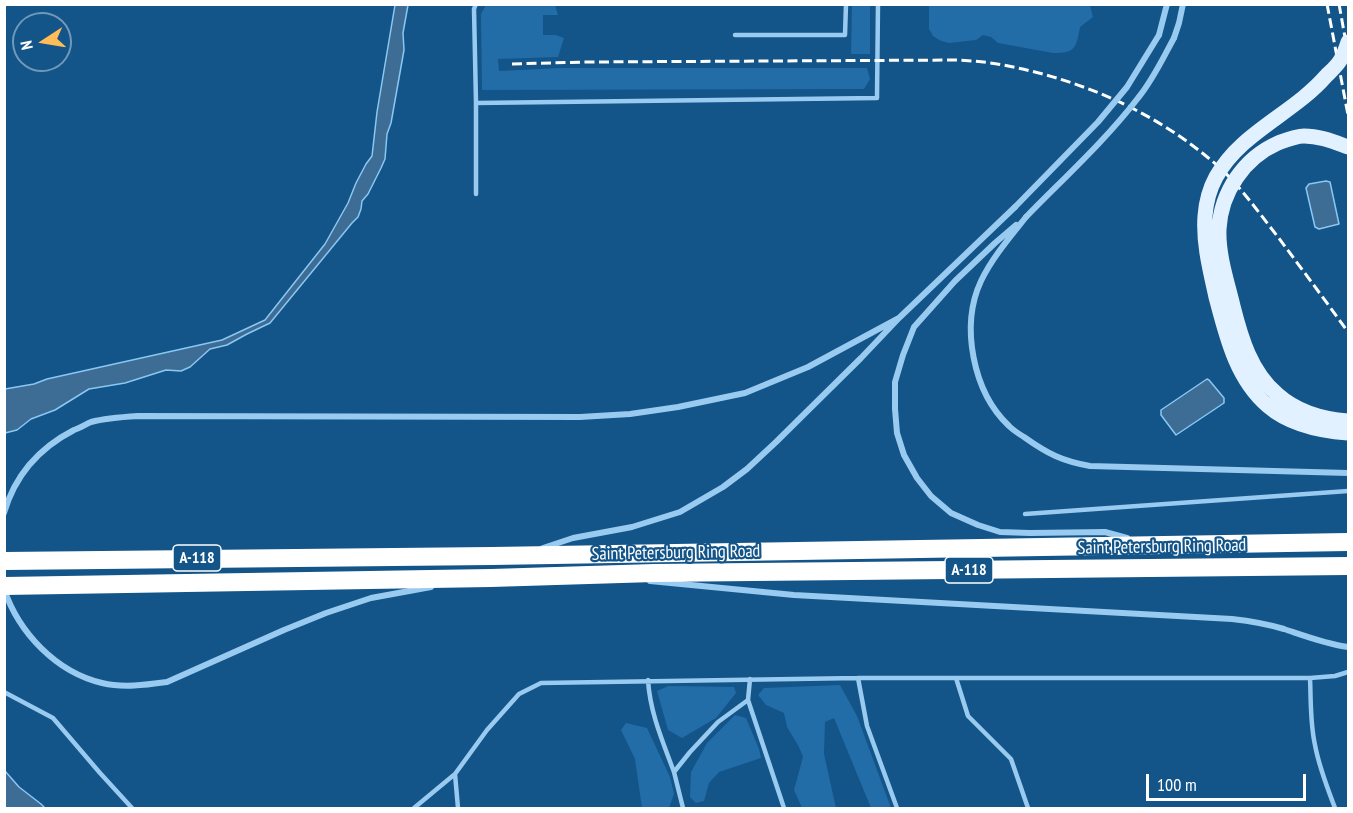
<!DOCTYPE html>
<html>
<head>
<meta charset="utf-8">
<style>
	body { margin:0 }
	#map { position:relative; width:1353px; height:813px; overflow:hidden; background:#135489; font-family:"PT Sans Narrow",sans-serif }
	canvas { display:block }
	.frame { position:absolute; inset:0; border:6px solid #fff; pointer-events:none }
	.north { position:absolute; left:12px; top:12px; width:60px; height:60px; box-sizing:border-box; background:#135489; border:2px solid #7198b8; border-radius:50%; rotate:258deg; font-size:16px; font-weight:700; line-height:24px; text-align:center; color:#fff }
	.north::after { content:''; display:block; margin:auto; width:21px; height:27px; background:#ffbc58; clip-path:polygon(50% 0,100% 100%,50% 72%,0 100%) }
	.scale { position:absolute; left:1146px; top:774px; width:160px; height:27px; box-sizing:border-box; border:3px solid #fff; border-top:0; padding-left:8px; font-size:18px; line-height:21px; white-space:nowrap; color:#fff; -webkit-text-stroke:4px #135489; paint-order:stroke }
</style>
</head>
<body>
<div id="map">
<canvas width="1353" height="813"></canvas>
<div class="frame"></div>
<div class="north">N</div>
<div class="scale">100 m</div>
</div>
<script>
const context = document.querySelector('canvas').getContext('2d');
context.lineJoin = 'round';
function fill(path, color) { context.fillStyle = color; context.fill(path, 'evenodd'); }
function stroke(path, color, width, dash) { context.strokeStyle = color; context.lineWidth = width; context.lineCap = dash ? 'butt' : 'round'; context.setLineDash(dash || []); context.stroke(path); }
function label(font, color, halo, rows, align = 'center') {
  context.font = font + ' "PT Sans Narrow",sans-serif'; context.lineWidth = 4.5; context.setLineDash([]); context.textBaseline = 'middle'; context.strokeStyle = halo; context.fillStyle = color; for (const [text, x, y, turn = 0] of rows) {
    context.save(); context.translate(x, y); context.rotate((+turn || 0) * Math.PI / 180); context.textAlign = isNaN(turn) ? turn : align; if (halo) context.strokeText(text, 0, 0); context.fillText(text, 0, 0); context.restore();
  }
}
fill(new Path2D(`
	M555 5 558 15H543V35H556L564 38 558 57 498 59 499 71 560 68H867L870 79 864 89 482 90 481 14 486 5Z
	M852 5H870V54H851Z
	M929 5H1090L1093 17 1080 27C1076 48 1076 53 1053 53L998 43 991 37 983 35 976 40 949 43 941 41 933 36 929 29Z
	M840 685 857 716 891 808H871L834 718 825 722 824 754 836 808H802L794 790 803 757 799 747 787 727 784 713 766 705 758 695 764 688Z
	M668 686 734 687 736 693 716 718 682 738 668 730 657 691Z
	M735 715 746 718 759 749 761 758 719 772 709 783 704 801 696 803 690 797 691 772 707 743Z
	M626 723 647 728 670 777 674 794 669 808H642L635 759 621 730Z`), '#226da7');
const water = new Path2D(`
	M395 5H408L403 33 404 50 391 123 387 134 385 159 381 168 368 194 362 201 361 209 358 217 352 223 270 323 247 334 227 345 210 349 190 367 181 371 166 370 125 383 89 389 55 410 31 419 17 430 5 433V389L34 384 47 379 222 340 265 320 325 244 348 203 356 183 366 164 372 156 377 112Z
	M1326 181 1330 182 1339 224 1319 229 1315 227 1306 188 1309 184Z
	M1207 379 1209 380 1224 398V403L1176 435 1161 415V410Z
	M5 771 19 787 41 804 45 808H5Z`);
fill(water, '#3d6d94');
stroke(water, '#8bc7f3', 1.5);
stroke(new Path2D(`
	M476 4 474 9 476 103 877 98 878 4
	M735 35H845L846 4
	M476 103V194
	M1025 514 1348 491
	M858 678 867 726 897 808
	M956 678 968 716 1011 759 1028 808
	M1310 678C1311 700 1310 723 1315 745 1319 767 1327 787 1335 808
	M648 680C650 713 663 742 674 772
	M4 692 53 718 100 773 132 808
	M748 700 784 808
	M455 774 458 808
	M414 808 455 774 487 730 519 694 541 683 858 678H1310L1335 676 1348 672
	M683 808 674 772 690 752 718 722 748 700 750 679`), '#99caf0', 4.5);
stroke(new Path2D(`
	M1159 35 1167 4
	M1174 38 1179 23 1183 4
	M1026 217C1010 237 992 258 981 281 960 326 973 392 1009 426 1013 430 1019 434 1024 437 1048 454 1062 461 1090 466L1348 473
	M1016 225 995 243 955 281 914 327 903 355 895 382V409L897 433 904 455 917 478 931 496 951 513 978 525 1000 532 1030 533 1105 532 1127 538
	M4 513C15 475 39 448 74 430 80 428 86 424 91 422 106 418 122 417 138 416L580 417 630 414 678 407 745 393 808 367 899 318
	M543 548 573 538 632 527 680 512 723 487 747 469 776 442 861 358 899 318 1015 207
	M650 581 794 595 1232 619C1250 621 1267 624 1284 629 1305 636 1326 644 1348 647
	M4 589C19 633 56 672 102 683 123 688 145 685 167 682L284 630 326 613 371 598 431 587`), '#99caf0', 6);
stroke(new Path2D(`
	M4 561 492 556 1348 542
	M4 586 491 578 654 573 1348 566`), '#fff', 18);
stroke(new Path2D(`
	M1327 4 1348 115
	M1339 4 1348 54
	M512 64 586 62 958 60C973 61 988 62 1003 65 1083 80 1158 113 1219 167 1241 187 1259 213 1278 237 1301 268 1325 300 1348 332`), '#fff', 3, [10, 4.5]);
stroke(new Path2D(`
	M1015 207 1098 122 1127 87 1159 35
	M1026 217C1064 178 1105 141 1138 98 1153 80 1163 58 1174 38`), '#99caf0', 6);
stroke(new Path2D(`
	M1348 42C1346 48 1344 54 1341 59 1338 65 1331 71 1326 76 1293 114 1241 132 1216 177 1210 188 1206 203 1205 216 1203 243 1210 270 1216 297 1226 335 1236 379 1268 406 1290 425 1320 431 1348 433
	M1348 147C1334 142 1320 136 1304 136 1296 136 1286 140 1278 143 1244 158 1221 192 1219 229 1218 255 1227 281 1233 306 1241 338 1251 372 1277 394 1297 412 1322 419 1348 421`), '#e2f1ff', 15);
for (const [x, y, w] of [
	[197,558,48],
	[969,570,48]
]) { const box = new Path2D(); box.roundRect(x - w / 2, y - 13, w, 26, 4.5); context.fillStyle = '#135489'; context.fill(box); stroke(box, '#fff', 1.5); }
label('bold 16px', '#fff', null, [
	["А-118",197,558],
	["А-118",969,570]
]);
label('18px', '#fff', '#135489', [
	["Saint Petersburg Ring Road",1162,547,-1],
	["Saint Petersburg Ring Road",676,553,-1]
]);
</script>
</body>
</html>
